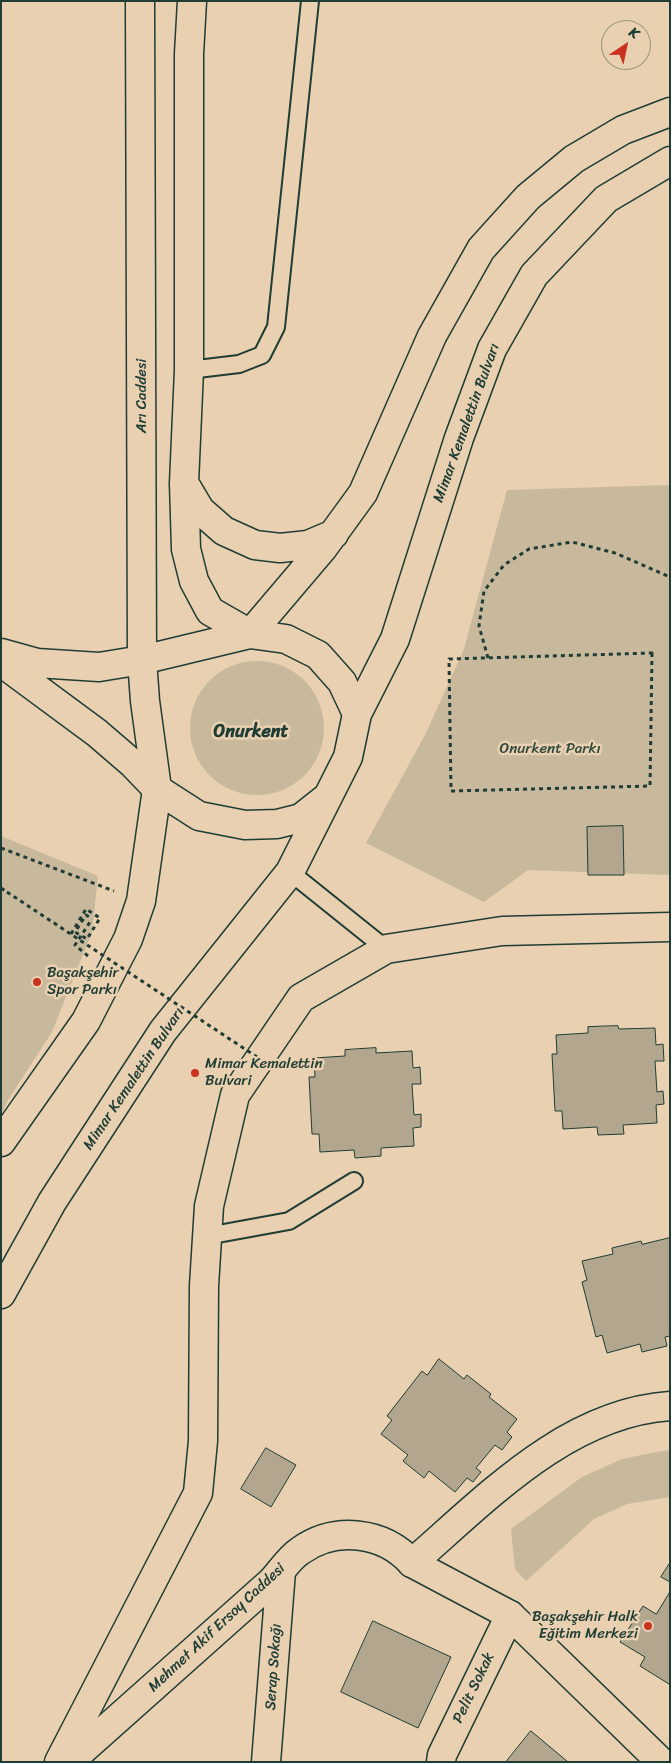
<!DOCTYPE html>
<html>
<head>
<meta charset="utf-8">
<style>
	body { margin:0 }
	#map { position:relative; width:671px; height:1763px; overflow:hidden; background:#e9d0b1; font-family:Sriracha,sans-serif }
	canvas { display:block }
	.frame { position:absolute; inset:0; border:2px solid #1f3d34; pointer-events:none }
	.north { position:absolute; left:601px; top:20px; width:50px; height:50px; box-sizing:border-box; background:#e9d0b1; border:1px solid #98957f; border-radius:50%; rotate:34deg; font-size:14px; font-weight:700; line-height:20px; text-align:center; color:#1f3d34 }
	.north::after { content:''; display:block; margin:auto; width:18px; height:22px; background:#c8321e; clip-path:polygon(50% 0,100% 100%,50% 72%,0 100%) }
</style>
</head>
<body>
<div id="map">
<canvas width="671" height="1763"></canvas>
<div class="frame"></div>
<div class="north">K</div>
</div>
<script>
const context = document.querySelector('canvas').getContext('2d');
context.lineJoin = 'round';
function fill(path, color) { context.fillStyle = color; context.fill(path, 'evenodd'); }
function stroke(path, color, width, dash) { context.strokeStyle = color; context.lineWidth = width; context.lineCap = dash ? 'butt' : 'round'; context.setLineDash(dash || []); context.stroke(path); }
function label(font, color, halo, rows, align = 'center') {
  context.font = font + ' Sriracha,sans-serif'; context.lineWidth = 5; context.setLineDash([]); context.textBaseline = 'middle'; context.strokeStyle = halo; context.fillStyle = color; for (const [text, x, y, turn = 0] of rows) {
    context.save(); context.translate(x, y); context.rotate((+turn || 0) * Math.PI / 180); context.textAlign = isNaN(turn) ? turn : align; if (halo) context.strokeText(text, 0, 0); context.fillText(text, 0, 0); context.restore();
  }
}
fill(new Path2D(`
	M670 485V875L528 870 484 902 366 843 426 733 464 649 507 490Z
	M190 728a67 67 0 1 1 134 0a67 67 0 1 1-134 0Z
	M1 836 98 876 92 932 52 1032 8 1100 1 1114Z
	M670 1450V1497L627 1504 594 1519 526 1581 515 1569 511 1529 582 1477 622 1459 656 1452Z`), '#c8b89c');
const building = new Path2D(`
	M623 826 624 875H588L587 827Z
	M618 1026 619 1029 655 1028 656 1045 663 1044 664 1061H655L657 1092 663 1091 664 1104 656 1105 657 1123 623 1125 624 1134 598 1135 597 1127 563 1129 562 1111H555L552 1054H557L556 1035 588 1033V1027Z
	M376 1048V1053L412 1051 413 1068 420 1067 421 1084H412L414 1115 421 1114V1127L413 1128 414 1146 381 1148V1156L355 1158 354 1150 320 1152 319 1134H312L309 1077H315L314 1058 345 1056V1050Z
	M670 1238V1336L665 1337 667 1346 642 1352 640 1344 607 1353 602 1335 596 1337 582 1282 587 1280 582 1261 613 1254 612 1248 641 1241 642 1244Z
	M439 1359 464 1379 467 1375 491 1394 489 1397 517 1419 507 1432 512 1437 502 1450 495 1445 476 1468 481 1472 473 1482 467 1478 455 1492 429 1471 424 1478 403 1461 408 1455 381 1434 392 1420 387 1416 422 1371 427 1375Z
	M266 1448 296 1465 271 1507 241 1489Z
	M670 1563V1582L661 1577Z
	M670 1592V1682L669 1684 640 1666 645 1657 620 1642 643 1606 656 1614Z
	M373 1621 451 1657 418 1728 341 1692Z
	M531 1731 568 1762H506Z`);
fill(building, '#b2a78e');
stroke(building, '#1f3d34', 1);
const lane = new Path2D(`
	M189 370 239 364 262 355 276 327 310 1
	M290 872 386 949
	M207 1236 289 1221 354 1181`);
const street = new Path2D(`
	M412 1563C486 1499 566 1413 670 1406
	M59 1762 198 1493 203 1441 204 1286 209 1206 235 1095 301 998 386 949 502 931 670 927
	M266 1762 281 1571
	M441 1762 442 1755 510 1615`);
const secondary = new Path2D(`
	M192 1 189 54V370L184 483 186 549 194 581 210 611 250 634
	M184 483 200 510 224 531 255 545 280 548 308 545 334 534
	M250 634 323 548 363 493 432 336 481 249 528 197 574 159 623 130 670 112
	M1 653 37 663 99 667 142 660 250 634 286 639 318 655 342 682 357 714 348 757 290 872 163 1031 52 1202 1 1294
	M1 662 97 733 133 764 157 789 199 816 245 825 277 824 301 818 325 799
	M357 714 395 639 459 438 492 349 534 275 606 199 670 161
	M1 1142 86 1021 128 939 141 901 157 789 145 701 142 660 140 1
	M69 1762 271 1582C280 1573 289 1558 300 1551 335 1526 383 1531 412 1563L510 1615 661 1762`);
stroke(lane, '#1f3d34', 20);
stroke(street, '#1f3d34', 31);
stroke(secondary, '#1f3d34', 31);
stroke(new Path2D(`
	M652 653 650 786 451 791 449 659Z
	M488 658 479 626 484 591 504 565 529 549 572 542 615 553 670 577
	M1 848 114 891
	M1 888 7 892
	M88 956 75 945 92 919`), '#1f3d34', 3, [4, 4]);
stroke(lane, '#e9d0b1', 16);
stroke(street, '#e9d0b1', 28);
stroke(secondary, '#e9d0b1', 28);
stroke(new Path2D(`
	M7 892 260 1059
	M71 934 86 909 100 918 87 939 75 932 86 915 92 919`), '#1f3d34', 3, [4, 4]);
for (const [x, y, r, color] of [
	[37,982,5,"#c8321e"],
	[195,1073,5,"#c8321e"],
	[648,1626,5,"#c8321e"]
]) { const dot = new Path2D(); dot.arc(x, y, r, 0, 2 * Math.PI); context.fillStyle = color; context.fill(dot); stroke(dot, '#e9d0b1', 2); }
label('15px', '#1f3d34', '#e9d0b1', [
	["Arı Caddesi",142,396,-90],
	["Mimar Kemalettin Bulvarı",467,423,-70],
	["Mimar Kemalettin Bulvarı",134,1079,-56],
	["Mehmet Akif Ersoy Caddesi",217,1628,-43],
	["Serap Sokağı",274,1667,-86],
	["Pelit Sokak",474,1688,-64]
]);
label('15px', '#30493e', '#e9d0b1', [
	["Onurkent Parkı",550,749]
]);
label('15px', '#1f3d34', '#e9d0b1', [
	["Başakşehir",47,973],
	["Spor Parkı",47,990],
	["Mimar Kemalettin",205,1064],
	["Bulvari",205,1081],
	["Başakşehir Halk",638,1617,"right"],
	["Eğitim Merkezi",638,1634,"right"]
], 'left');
label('bold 18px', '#1f3d34', '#e9d0b1', [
	["Onurkent",251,732]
]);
</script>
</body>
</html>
